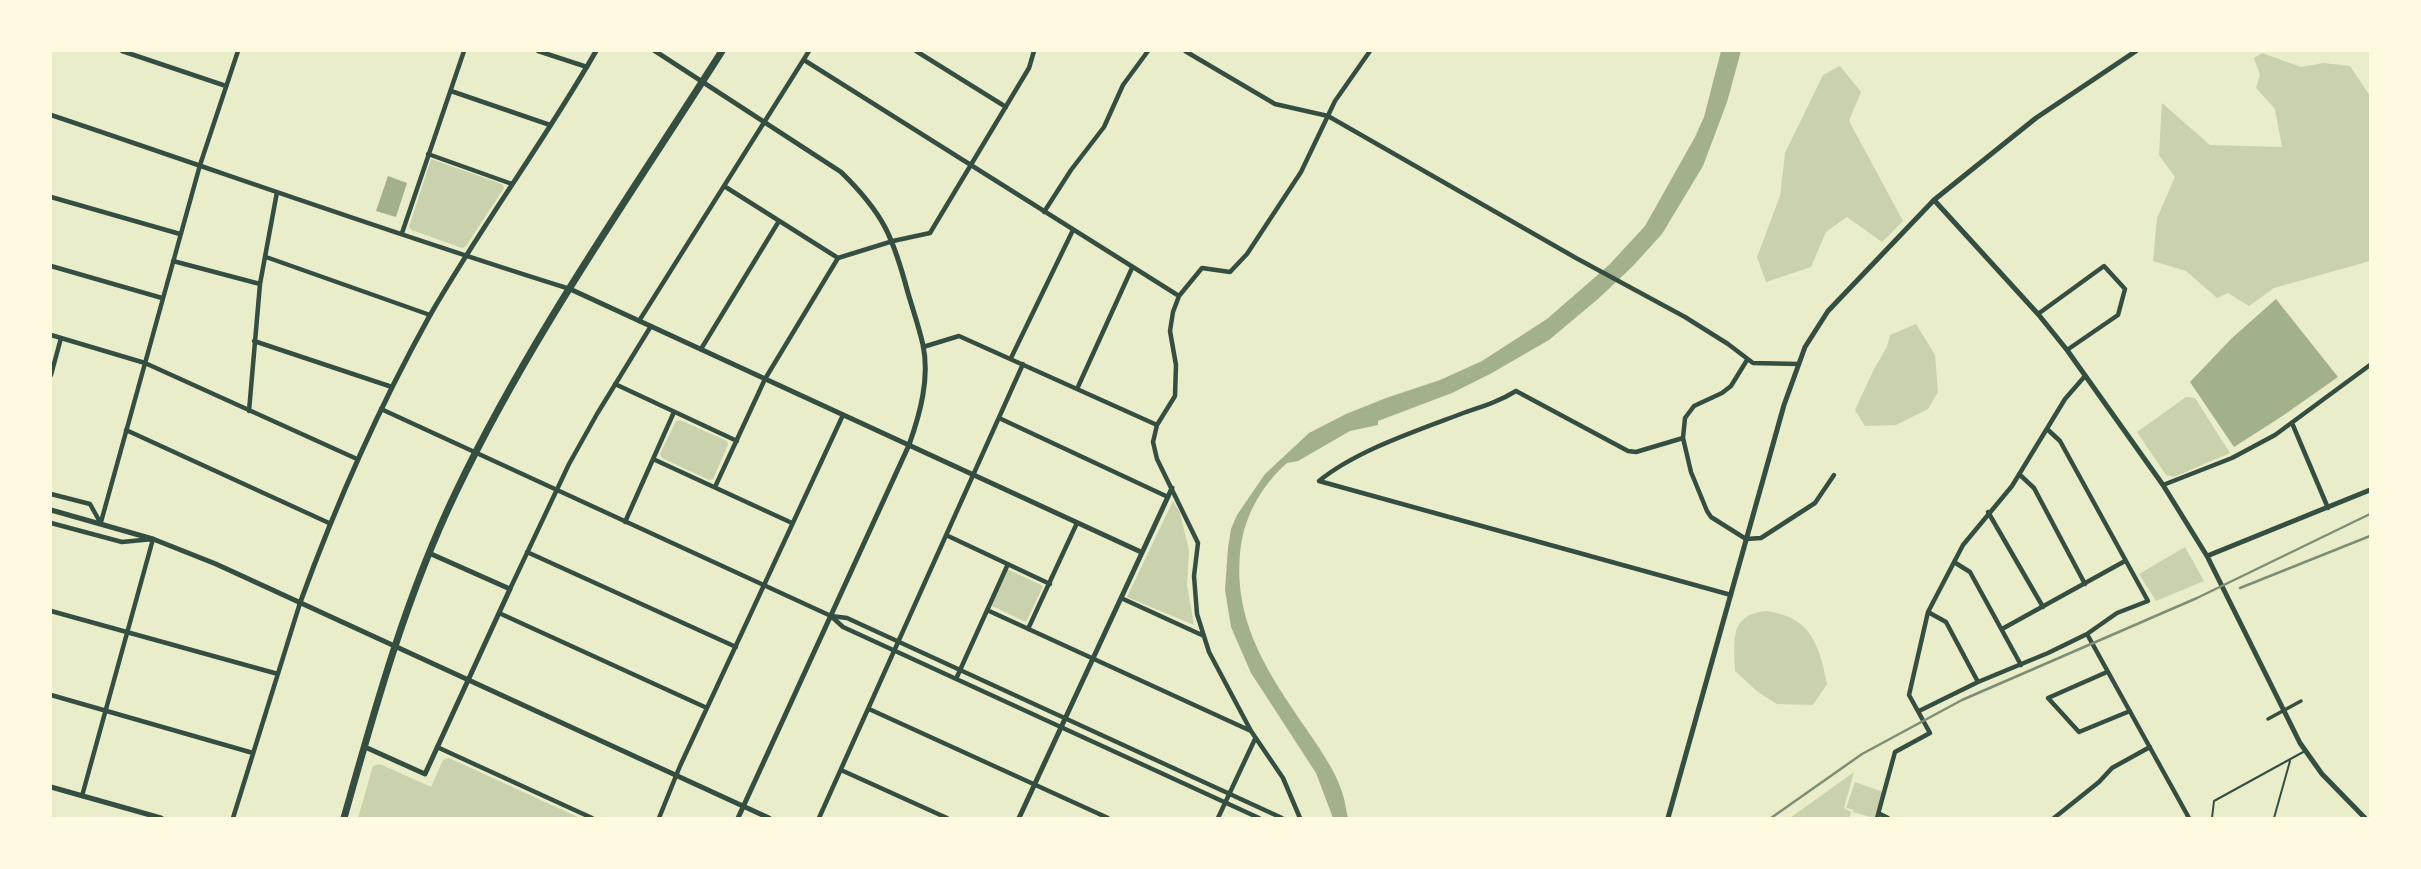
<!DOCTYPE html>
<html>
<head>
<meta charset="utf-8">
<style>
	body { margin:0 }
	#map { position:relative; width:2421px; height:869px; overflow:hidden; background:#e9edc9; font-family:Arial,sans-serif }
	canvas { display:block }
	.frame { position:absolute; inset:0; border:52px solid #fefae0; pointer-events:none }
</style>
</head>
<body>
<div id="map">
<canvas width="2421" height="869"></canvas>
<div class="frame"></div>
</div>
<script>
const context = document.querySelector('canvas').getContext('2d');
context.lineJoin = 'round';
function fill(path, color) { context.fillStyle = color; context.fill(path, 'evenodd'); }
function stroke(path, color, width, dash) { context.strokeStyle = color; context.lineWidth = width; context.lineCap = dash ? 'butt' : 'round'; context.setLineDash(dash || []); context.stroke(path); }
fill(new Path2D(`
	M2262 53 2301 67 2323 63 2350 66 2370 96V261L2274 288 2249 306 2228 293 2217 298 2186 271 2153 261 2157 218 2175 177 2159 155 2162 103 2210 145 2282 147 2275 109 2256 88 2260 75 2254 58Z
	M1840 66 1861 92 1849 121 1903 221 1882 242 1847 217 1826 232 1811 267 1766 282 1757 257 1780 196 1785 153 1823 75Z
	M431 159 502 184 504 188 466 246 462 248 412 230 409 227Z
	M1916 324 1935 355 1938 392 1928 409 1896 425 1865 426 1855 410 1874 369 1887 347 1890 335Z
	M2186 397 2195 398 2230 453 2174 477 2166 475 2137 432Z
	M680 420 727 441 728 445 713 479 709 480 662 458 660 454 676 421Z
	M1173 501 1180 513 1189 550 1187 585 1194 625 1127 597Z
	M2185 547 2204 581 2156 601 2139 574Z
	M1007 569 1043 586 1026 622 990 605Z
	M1766 611C1811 617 1819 644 1827 684L1813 705 1777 704 1758 692 1735 671C1734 640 1729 615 1766 611Z
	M449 758 580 818H358L373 766 380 764 431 787 443 760Z
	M1854 772 1844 808 1851 812 1849 818H1790Z
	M1855 782 1883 792 1874 818 1853 812 1854 810 1846 808Z`), '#cad2ad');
fill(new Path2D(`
	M1721 51H1741L1727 102 1703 166 1662 234 1632 267 1598 299 1549 340 1490 374 1452 393 1378 421V425L1350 431 1298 461 1287 463C1263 484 1246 513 1241 545 1231 618 1266 670 1305 727 1318 747 1335 769 1342 792 1345 800 1346 810 1348 818H1333L1316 773 1251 673 1231 627 1225 590 1228 548 1231 529 1237 515 1265 474 1309 433 1346 414 1386 398 1440 380 1482 361 1547 319 1609 265 1645 226 1695 137 1704 117Z
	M388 176 407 183 396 217 376 211Z
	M2276 299 2338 377 2281 417 2234 447 2190 382 2232 338Z`), '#a3b18a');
stroke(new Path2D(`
	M2212 818 2214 801 2305 751
	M2274 818 2290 761`), '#344e41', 2);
stroke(new Path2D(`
	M2268 719 2301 701`), '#344e41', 3.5);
stroke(new Path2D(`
	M122 51 226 86
	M538 51 587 67
	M916 51 1006 107
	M1185 51 1275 104 1328 116 1576 258 1685 317 1728 344 1753 363 1798 364
	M804 60 1179 296
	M451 91 550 125
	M51 115C224 173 396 235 570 289
	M428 154 512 184
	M724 186 838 258
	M51 197 180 234
	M1044 212 1071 170 1104 127 1123 85 1148 51
	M402 233 464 51
	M266 257 430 315
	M173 261 260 284
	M51 266 162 298
	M2038 314 2104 266 2125 289 2118 315 2067 350
	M639 321 809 51
	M51 335 145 363 357 459
	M254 341 392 387
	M923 347 959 336 1157 425
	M701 349 779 221
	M1011 358 1073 230
	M1747 360 1731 386 1722 393 1694 406 1685 418 1683 438 1691 472 1707 511 1711 517 1746 539 1761 538 1815 503 1834 475
	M51 375 61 338
	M615 384 737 441
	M1077 389 1132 268
	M381 409 831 616 847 618 1282 818
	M249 411 260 284 277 192
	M999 418 1168 497
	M2292 423 2328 508
	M126 430 329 523
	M1683 438 1636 452 1628 451 1516 391C1500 401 1484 406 1466 412 1419 430 1357 450 1319 481L1731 595
	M653 459 792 523
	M2019 474 2034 488 2085 584
	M2163 485 2232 458 2275 435 2370 365
	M715 487 765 379 838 258 893 241 930 233 1029 68 1034 51
	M51 494 90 504 100 522
	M1988 512 2043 607
	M101 522 200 165 238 51
	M625 522 674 412
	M51 523 122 542 153 539 82 796
	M946 535 1050 584
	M527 552 736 647
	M1954 562 1970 572 2021 665
	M510 589 569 464 597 414 651 326
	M1121 598 1204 636
	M987 610 1251 731
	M51 611 278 674
	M1928 612 1946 622 1978 682
	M499 613 707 708
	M832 617 843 627 1259 818
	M1028 629 1077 523
	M2002 629 2125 561
	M2087 634 2189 818
	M2107 672 2048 698 2079 732 2130 711
	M956 679 1008 564
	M51 695 253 753
	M869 709 1108 818
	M1919 711 1978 682 2048 653 2087 634 2117 613 2148 601 2060 441 2047 429
	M437 747 592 818
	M841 770 947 818
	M1880 814 1888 818
	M233 818 300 603
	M659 818 680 766 843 415
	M819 818 1023 364
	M1218 818 1255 739
	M1300 818 1283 778 1251 731 1209 652 1197 614 1194 576 1198 543 1157 459 1153 442 1157 425 1175 396 1176 365 1170 331 1173 312 1179 296 1202 268 1230 272 1247 254 1301 172 1335 101 1370 51
	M1877 818 1895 752 1930 733 1909 695 1928 612 1963 545 2012 486 2065 399 2085 376
	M2054 818 2099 782 2112 768 2150 747`), '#344e41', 4.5);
stroke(new Path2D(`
	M655 51 841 172C884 214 893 237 908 293 913 310 919 327 923 345 930 378 920 414 909 445L738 818
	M1934 200 2038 314 2067 350 2163 485 2207 556 2300 743 2322 774 2365 818
	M570 289 1141 552
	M51 510 153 539 216 564 769 818
	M2207 556 2370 490
	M300 603C336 504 378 409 429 317 481 226 544 142 596 51
	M365 747 425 774 510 589 429 553
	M51 787 161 818
	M1019 818 1172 488
	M1668 818 1784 405 1805 347 1828 311 1934 200 2036 118 2136 51`), '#344e41', 5);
stroke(new Path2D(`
	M344 818C375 708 406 596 456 492 530 337 630 196 722 51`), '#344e41', 7);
stroke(new Path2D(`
	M2240 588 2370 536
	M1771 818 1862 754 1962 700 2197 598 2370 514`), '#7c8e77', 2.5);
</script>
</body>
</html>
